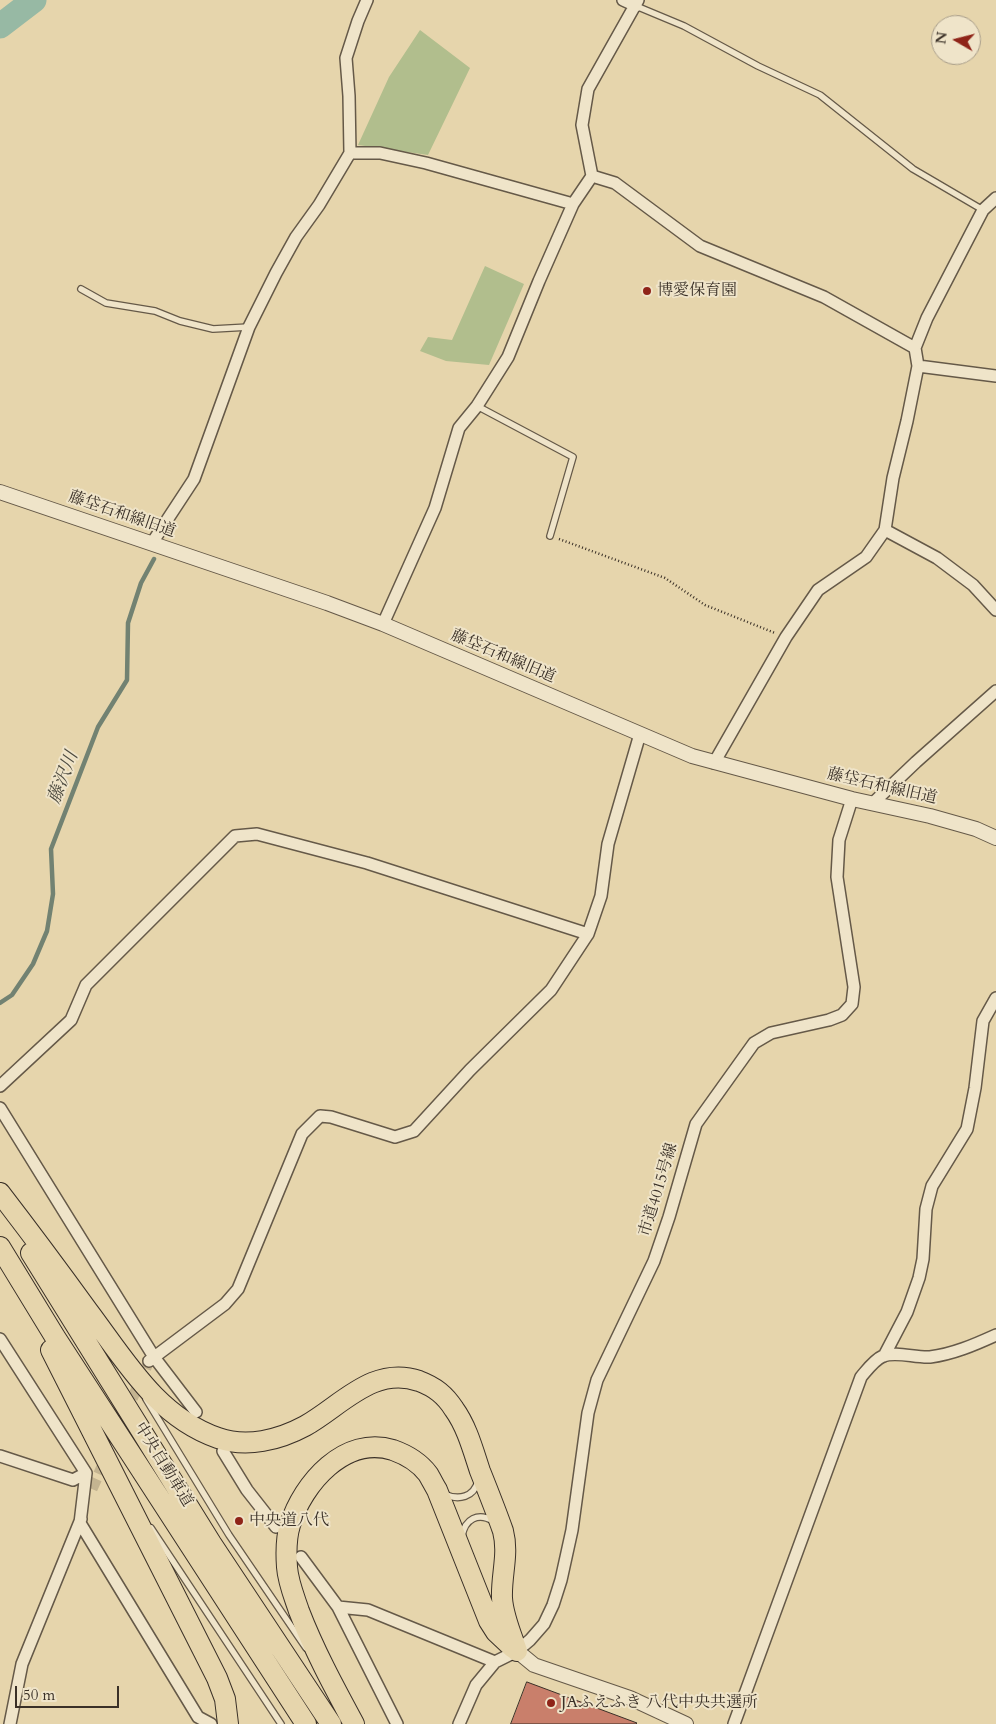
<!DOCTYPE html>
<html>
<head>
<meta charset="utf-8">
<style>
	body { margin:0 }
	#map { position:relative; width:996px; height:1724px; overflow:hidden; background:#e6d5ac; font-family:Cardo,serif }
	canvas { display:block }
	.north { position:absolute; left:931px; top:15px; width:50px; height:50px; box-sizing:border-box; background:#efe4c9; border:1px solid #a79c88; border-radius:50%; rotate:278deg; font-size:14px; font-weight:700; line-height:20px; text-align:center; color:#3a3027 }
	.north::after { content:''; display:block; margin:auto; width:18px; height:22px; background:#8f2418; clip-path:polygon(50% 0,100% 100%,50% 72%,0 100%) }
	.scale { position:absolute; left:15px; top:1686px; width:104px; height:22px; box-sizing:border-box; border:2px solid #3a3027; border-top:0; padding-left:6px; font-size:15px; line-height:18px; white-space:nowrap; color:#3a3027; -webkit-text-stroke:4px #efe4c9; paint-order:stroke }
</style>
</head>
<body>
<div id="map">
<canvas width="996" height="1724"></canvas>
<div class="north">N</div>
<div class="scale">50 m</div>
</div>
<script>
const context = document.querySelector('canvas').getContext('2d');
context.lineJoin = 'round';
function fill(path, color) { context.fillStyle = color; context.fill(path, 'evenodd'); }
function stroke(path, color, width, dash) { context.strokeStyle = color; context.lineWidth = width; context.lineCap = dash ? 'butt' : 'round'; context.setLineDash(dash || []); context.stroke(path); }
function label(font, color, halo, rows, align = 'center') {
  context.font = font + ' Cardo,"Noto Serif JP",serif'; context.lineWidth = 4; context.setLineDash([]); context.textBaseline = 'middle'; context.strokeStyle = halo; context.fillStyle = color; for (const [text, x, y, turn = 0] of rows) {
    context.save(); context.translate(x, y); context.rotate((+turn || 0) * Math.PI / 180); context.textAlign = isNaN(turn) ? turn : align; if (halo) context.strokeText(text, 0, 0); context.fillText(text, 0, 0); context.restore();
  }
}
fill(new Path2D(`
	M420 30 470 68 428 155 358 145 389 77Z
	M485 266 524 284 489 365 446 361 420 351 428 337 452 340Z`), '#b1be8d');
stroke(new Path2D(`
	M0 1003 12 995 33 964 47 931 53 894 51 849 98 727 127 680 128 623 141 583 154 559`), '#728272', 4.5);
stroke(new Path2D(`
	M0 26 34 0`), '#97b9a4', 25);
const building = new Path2D(`
	M527 1682 637 1723 636 1724H511Z`);
fill(building, '#c97f6b');
stroke(building, '#3a3027', 1);
stroke(new Path2D(`
	M92 1489 149 1361`), '#c4b491', 11, [11, 5.5]);
const service = new Path2D(`
	M636 6 684 26 758 66 820 95 913 169 983 210
	M81 289 106 303 155 311 180 321 213 329 249 327
	M477 406 573 457 550 536
	M146 1399 229 1535 306 1648
	M444 1494C459 1501 474 1497 478 1481
	M151 1528 281 1724
	M462 1536C465 1519 478 1512 493 1521`);
const minor = new Path2D(`
	M623 0 636 6
	M350 153H380L426 163 573 204
	M592 176 615 183 700 246 824 297 915 348
	M918 366 996 376
	M885 530 937 558 973 585 996 610
	M152 543 194 479 249 327 276 273 296 237 319 205 350 153 349 96 346 58 358 21 367 0
	M383 624 435 508 459 428 477 406 508 357 539 281 573 204 592 176 582 125 588 89 638 0
	M714 763 786 637 818 590 866 557 885 530 893 478 907 421 918 366 915 348 927 318 983 210 996 198
	M873 803 916 762 996 691
	M0 1086 71 1020 86 985 235 836 257 834 367 863 588 934
	M0 1108 154 1357 196 1412
	M0 1339 86 1473 80 1523 198 1717 211 1724
	M884 1356 907 1312 919 1278 923 1259 926 1209 932 1186 967 1129 975 1088 983 1021 996 998
	M149 1361 225 1304 238 1289 302 1134 320 1116 331 1117 395 1137 414 1131 470 1070 551 990 588 934 601 896 608 844 640 734
	M223 1451 247 1490 276 1527
	M0 1456 73 1480 86 1473
	M301 1557 338 1607 397 1724
	M338 1607 368 1610 495 1662
	M10 1724 22 1664 81 1519
	M459 1724 476 1685 495 1662 517 1651 530 1640 544 1624 553 1605 561 1580 572 1530 588 1413 597 1380 654 1261 669 1217 696 1124 754 1043 771 1033 829 1020 842 1015 852 1004 854 987 837 877 839 840 852 799
	M734 1724 861 1377C867 1370 874 1360 883 1356 897 1351 915 1358 930 1357 953 1354 974 1345 996 1335`);
const tertiary = new Path2D(`
	M0 492 327 603 383 624 692 756 852 799 930 816 976 829 996 838
	M517 1651 534 1665 630 1698 686 1724`);
const motorway = new Path2D(`
	M0 1193C30 1232 59 1271 88 1311 125 1360 157 1417 218 1438 247 1448 279 1440 305 1426 341 1406 373 1365 419 1381 435 1387 445 1395 454 1409 467 1427 473 1450 480 1471 488 1491 496 1511 503 1531 509 1554 501 1575 502 1598 503 1616 511 1634 517 1651
	M0 1247 55 1337 306 1724
	M31 1253 211 1543 331 1724
	M51 1350 217 1678 225 1699 228 1724
	M354 1724C334 1687 314 1650 299 1611 294 1596 288 1582 287 1567 286 1553 286 1538 290 1525 303 1483 345 1435 393 1450 407 1455 419 1462 428 1474 431 1479 434 1485 437 1490L489 1621 496 1632 513 1648`);
stroke(service, '#655948', 8);
stroke(minor, '#655948', 14);
stroke(tertiary, '#655948', 16);
stroke(motorway, '#3a3027', 22);
stroke(new Path2D(`
	M559 539 665 578 705 605 775 633`), '#3a3027', 2.5, [1, 2.5]);
stroke(service, '#efe4c9', 5.5);
stroke(minor, '#efe4c9', 11);
stroke(tertiary, '#efe4c9', 14);
stroke(motorway, '#e6d5ac', 20);
for (const [x, y, r, color] of [
	[647,291,5,"#8f2418"],
	[239,1521,5,"#8f2418"],
	[551,1703,5,"#8f2418"]
]) { const dot = new Path2D(); dot.arc(x, y, r, 0, 2 * Math.PI); context.fillStyle = color; context.fill(dot); stroke(dot, '#efe4c9', 2); }
label('16px', '#3a3027', '#efe4c9', [
	["博愛保育園",657,291],
	["中央道八代",249,1521],
	["JAふえふき 八代中央共選所",561,1703]
], 'left');
label('16px', '#3a3027', '#efe4c9', [
	["藤垈石和線旧道",122,515,19],
	["藤垈石和線旧道",503,657,23],
	["藤垈石和線旧道",882,787,13],
	["市道4015号線",659,1190,-73],
	["中央自動車道",163,1465,58]
]);
label('italic 18px', '#4d4b40', '#efe4c9', [
	["藤沢川",64,778,-69]
]);
</script>
</body>
</html>
